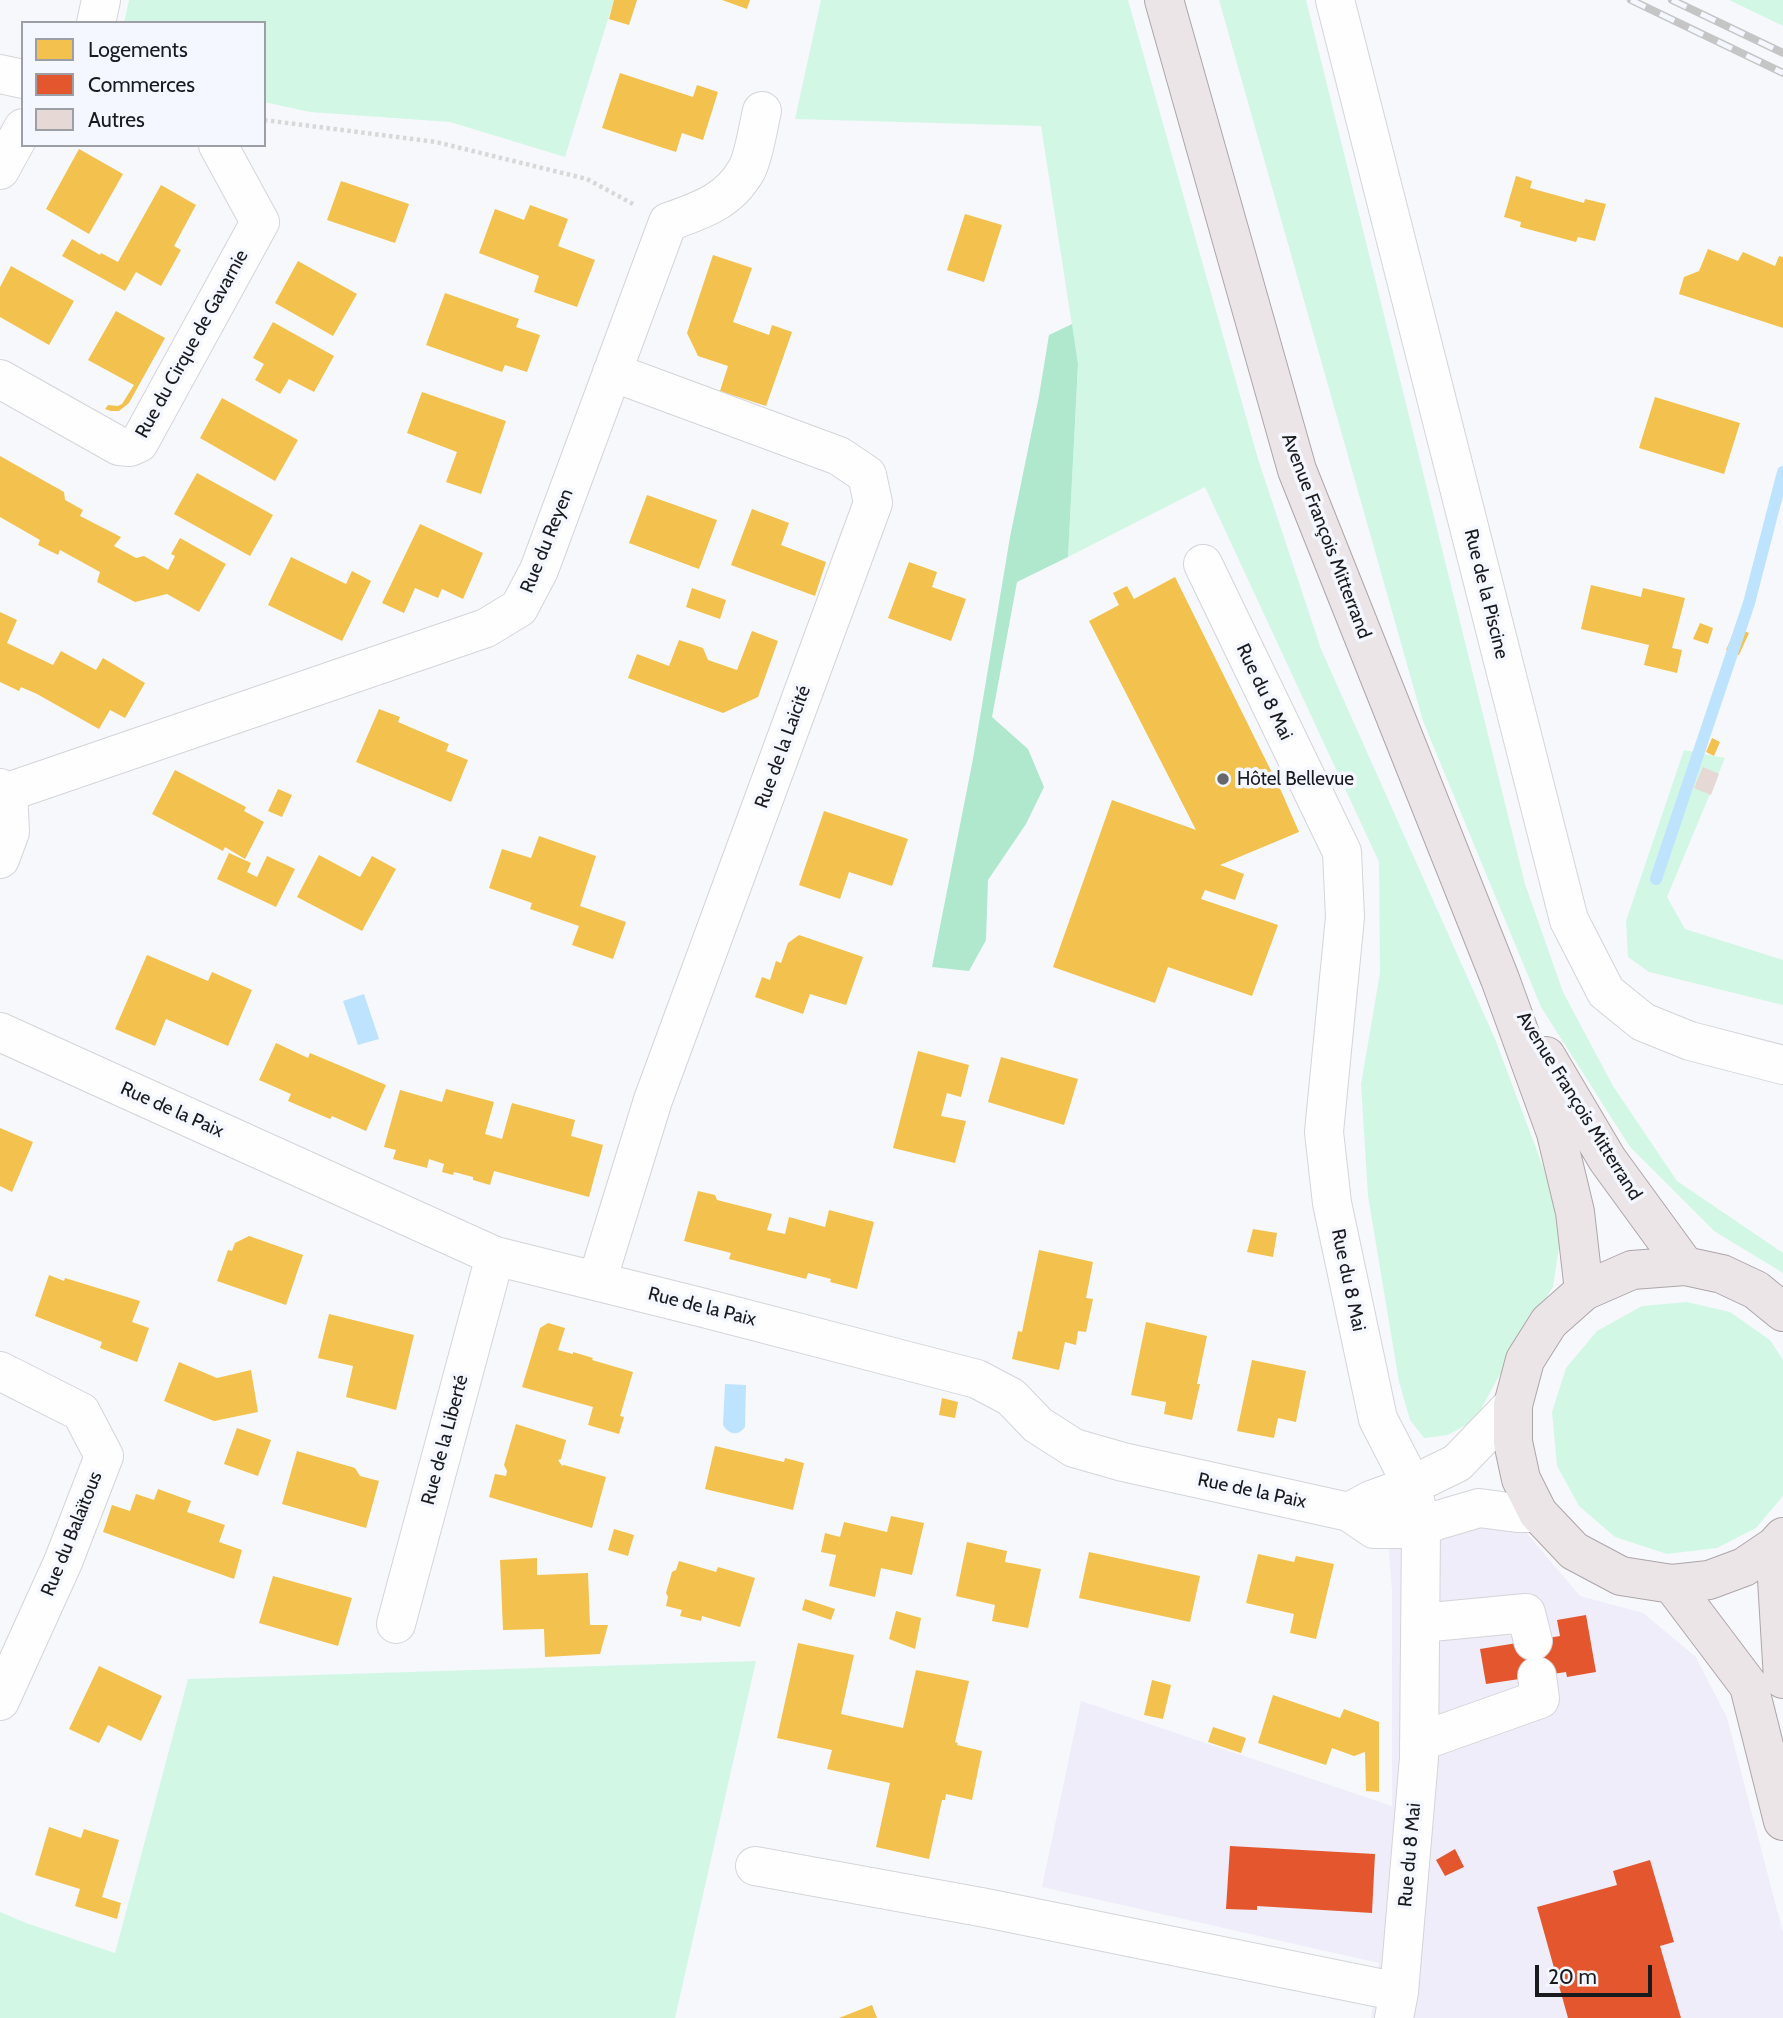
<!DOCTYPE html>
<html>
<head>
<meta charset="utf-8">
<style>
	body { margin:0 }
	#map { position:relative; width:1783px; height:2018px; overflow:hidden; background:#f7f8fc; font-family:Cabin,sans-serif }
	canvas { display:block }
	.legend { position:absolute; left:21px; top:21px; width:245px; height:126px; box-sizing:border-box; background:#f4f7ff; border:2px solid #9c9fa5; margin:0; padding:9px 12px; list-style:none; font-size:21px; color:#191a1d }
	.legend li { display:flex; align-items:center; gap:14px; height:35px }
	.legend b { width:35px; border:2px solid #9c9fa5 }
	.scale { position:absolute; left:1535px; top:1965px; width:117px; height:32px; box-sizing:border-box; border:4px solid #191a1d; border-top:0; padding-left:9px; font-size:21px; line-height:24px; white-space:nowrap; color:#191a1d; -webkit-text-stroke:5px #f4f7ff; paint-order:stroke }
</style>
</head>
<body>
<div id="map">
<canvas width="1783" height="2018"></canvas>
<ul class="legend">
<li><b style="height:19px;background:#f2c14e"></b>Logements</li>
<li><b style="height:19px;background:#e4572e"></b>Commerces</li>
<li><b style="height:19px;background:#e6d8d4"></b>Autres</li>
</ul>
<div class="scale">20 m</div>
</div>
<script>
const context = document.querySelector('canvas').getContext('2d');
context.lineJoin = 'round';
function fill(path, color) { context.fillStyle = color; context.fill(path, 'evenodd'); }
function stroke(path, color, width, dash) { context.strokeStyle = color; context.lineWidth = width; context.lineCap = dash ? 'butt' : 'round'; context.setLineDash(dash || []); context.stroke(path); }
function label(font, color, halo, rows, align = 'center') {
  context.font = font + ' Cabin,sans-serif'; context.lineWidth = 7; context.setLineDash([]); context.textBaseline = 'middle'; context.strokeStyle = halo; context.fillStyle = color; for (const [text, x, y, turn = 0] of rows) {
    context.save(); context.translate(x, y); context.rotate((+turn || 0) * Math.PI / 180); context.textAlign = isNaN(turn) ? turn : align; if (halo) context.strokeText(text, 0, 0); context.fillText(text, 0, 0); context.restore();
  }
}
fill(new Path2D(`
	M1470 1522 1526 1532 1580 1596 1643 1613 1696 1657 1727 1718 1783 1933V2018H1371L1379 1963 1042 1887 1081 1701 1392 1806V1590L1387 1528Z`), '#eeedf9');
fill(new Path2D(`
	M129 0H614L565 157 450 122 310 112 264 102V23H124Z
	M821 0H1128L1258 459 1321 649 1495 1039 1563 1220 1553 1287 1516 1345 1475 1420 1448 1435 1424 1438 1410 1420 1399 1382 1368 1196 1361 1084 1380 973 1379 862 1205 487 1068 557 1078 364 1041 126 795 119Z
	M1219 0H1306L1525 884 1563 992 1613 1086 1677 1181 1783 1253V1273L1714 1231 1630 1147 1541 1007 1423 721Z
	M1729 0H1783V26Z
	M1684 750 1725 758 1667 897 1685 929 1783 960V1005L1649 972 1628 957 1626 921Z
	M1687 1302 1730 1312 1770 1340 1783 1360V1496L1756 1528 1717 1548 1667 1554 1615 1537 1579 1506 1557 1466 1552 1412 1566 1368 1597 1331 1642 1306Z
	M756 1661 675 2018H0V1912L26 1923 115 1953 188 1679Z`), '#d3f7e5');
fill(new Path2D(`
	M1072 324 1078 364 1068 557 1017 582 992 717 1028 749 1044 787 1026 824 988 880 986 940 969 971 932 967 973 759 1010 537 1039 396 1049 335Z`), '#afe8cd');
fill(new Path2D(`
	M364 994 379 1039 358 1045 343 1001Z
	M725 1384 746 1385 745 1427C738 1437 728 1434 723 1425Z`), '#bee3fe');
fill(new Path2D(`
	M614 0H637L629 25 609 19Z
	M722 0H750L747 9Z
	M620 73 693 97 697 85 718 92 703 140 682 133 676 152 602 128Z
	M79 149 123 174 89 234 46 209Z
	M1516 176 1532 181 1530 188 1584 203 1585 199 1606 204 1595 241 1578 237 1576 242 1520 227 1521 222 1504 217Z
	M341 181 409 204 395 243 327 220Z
	M161 185 196 205 174 246 181 250 161 286 136 272 125 291 62 256 72 239 100 255 101 253 118 262Z
	M530 205 568 219 558 246 595 260 577 307 534 292 539 276 479 253 495 209 524 220Z
	M965 214 1002 225 984 282 947 270Z
	M1708 249 1738 261 1743 252 1775 266 1779 256 1783 257V328L1679 294 1684 277 1699 271Z
	M713 255 752 268 733 322 769 335 772 325 792 332 766 406 720 391 728 366 698 356 687 333Z
	M298 261 357 294 333 336 275 303Z
	M11 266 74 301 49 345 0 317V287Z
	M445 293 519 319 516 327 540 335 527 372 505 365 502 372 426 345Z
	M116 311 165 338 129 403 119 411H111L105 409 108 405 118 406 122 404 134 385 88 360Z
	M273 322 334 356 314 392 289 379 280 394 255 380 264 364 253 358Z
	M422 392 506 421 481 494 446 482 457 452 407 433Z
	M1655 397 1740 423 1724 474 1639 448Z
	M222 398 298 440 275 481 200 438Z
	M0 456 64 492 65 500 83 510 80 516 121 537 114 546 136 558 144 556 168 570 175 556 171 554 180 538 226 564 199 612 167 594 135 602 97 582 100 572 60 550 58 555 38 545 40 540 0 517Z
	M197 473 273 515 250 556 174 514Z
	M647 495 717 520 699 569 629 543Z
	M752 509 789 523 781 545 826 562 815 596 731 565Z
	M420 524 483 553 463 599 442 589 438 598 415 588 404 613 382 603Z
	M291 557 346 584 352 571 371 581 342 641 268 605Z
	M909 562 937 572 932 587 966 599 951 641 888 618Z
	M1175 577 1282 793 1299 832 1220 865 1244 874 1235 900 1205 890 1201 899 1278 925 1252 996 1168 967 1155 1003 1053 967 1112 800 1196 830 1089 621 1119 605 1113 593 1127 586 1134 599Z
	M1591 585 1641 597 1643 588 1685 598 1672 648 1682 650 1677 673 1644 665 1649 645 1581 629Z
	M692 588 726 600 720 619 686 607Z
	M0 612 17 620 7 643 53 665 61 651 96 670 103 658 145 683 125 718 110 710 99 729 37 694 21 687 19 691 0 682Z
	M1700 623 1713 628 1708 644 1693 639Z
	M1736 628 1749 633 1739 655 1726 650Z
	M752 631 778 641 758 697 723 713 628 678 637 654 669 666 679 640 703 648 708 660 737 670Z
	M379 709 400 717 398 722 449 744 446 751 468 760 451 802 356 762Z
	M1712 738 1720 742 1714 756 1706 752Z
	M175 770 246 807 244 811 264 822 245 859 225 847 223 851 152 814Z
	M278 789 292 795 282 817 268 811Z
	M824 811 908 839 892 886 849 872 840 899 799 885Z
	M539 836 596 856 580 906 626 922 613 959 572 945 579 926 530 909 532 903 489 888 502 849 531 858Z
	M229 853 251 863 247 872 257 877 267 856 295 869 276 907 217 879Z
	M319 855 360 877 372 856 396 869 362 931 297 897Z
	M799 935 863 957 846 1005 810 994 803 1014 755 997 762 977 770 980 776 961 781 963 788 943Z
	M147 955 208 981 212 972 252 990 228 1046 166 1019 155 1046 115 1029Z
	M276 1043 308 1058 310 1053 386 1085 366 1131 332 1116 330 1119 288 1101 291 1094 259 1080Z
	M918 1051 969 1065 961 1097 947 1093 941 1116 966 1121 955 1163 893 1148Z
	M1001 1057 1078 1079 1064 1125 988 1102Z
	M446 1089 494 1102 485 1134 502 1139 512 1103 575 1120 571 1136 603 1145 589 1197 494 1171 490 1185 473 1180V1177L454 1172 453 1175 442 1172 444 1164 429 1159 427 1168 393 1159 396 1150 384 1147 400 1090 442 1102Z
	M0 1128 33 1142 12 1192 0 1186Z
	M698 1191 715 1195 717 1200 772 1214 767 1230 785 1234 789 1217 825 1227 829 1210 874 1222 857 1289 830 1282 831 1279 808 1273 806 1279 729 1259 731 1253 684 1241Z
	M1253 1229 1277 1233 1273 1257 1247 1252Z
	M249 1236 303 1255 286 1305 217 1281 228 1250 232 1251 235 1243Z
	M1039 1250 1093 1262 1086 1298 1093 1299 1086 1332 1078 1331 1076 1345 1065 1342 1059 1370 1012 1359 1018 1331 1022 1332Z
	M49 1275 64 1281 65 1278 140 1301 132 1322 149 1328 137 1362 100 1348 102 1342 35 1316Z
	M329 1314 414 1335 396 1410 346 1397 353 1366 318 1358Z
	M1146 1322 1207 1336 1197 1384H1200L1192 1420 1164 1414 1166 1402 1131 1395Z
	M548 1323 565 1328 558 1350 573 1354V1352L593 1358 592 1360 633 1372 620 1416 624 1417 619 1434 588 1425 593 1407 522 1387 540 1328Z
	M1252 1360 1306 1371 1296 1422 1278 1418 1274 1438 1237 1431Z
	M179 1362 217 1378 251 1370 258 1412 214 1421 164 1401Z
	M942 1398 958 1402 955 1418 939 1415Z
	M516 1424 566 1440 561 1459 558 1460 562 1466 564 1465 606 1477 592 1528 489 1497 495 1474 506 1476 507 1471 504 1465Z
	M237 1428 271 1440 258 1476 224 1464Z
	M715 1446 784 1462 785 1458 804 1463 793 1510 705 1489Z
	M297 1451 355 1468 360 1476 379 1481 366 1528 282 1504Z
	M158 1489 191 1501 187 1512 225 1525 219 1542 242 1550 234 1579 103 1532 112 1505 130 1511 136 1494 154 1500Z
	M891 1516 924 1523 912 1575 881 1568 875 1597 829 1586 836 1555 821 1552 825 1533 840 1537 844 1522 887 1532Z
	M614 1529 634 1535 628 1556 608 1550Z
	M967 1542 1007 1551 1005 1562 1041 1569 1028 1628 992 1621 995 1605 956 1596Z
	M1089 1552 1200 1576 1190 1622 1079 1598Z
	M1258 1554 1294 1562 1296 1556 1334 1564 1316 1639 1290 1633 1294 1614 1246 1603Z
	M537 1558V1575L588 1573 590 1625H608L600 1654 545 1657 544 1629 503 1630 500 1560Z
	M679 1561 716 1572 718 1567 755 1578 740 1627 702 1616 701 1621 680 1616 682 1610 666 1606 668 1597 666 1593 672 1572 676 1570Z
	M273 1576 352 1598 338 1646 259 1623Z
	M805 1599 835 1609 831 1620 802 1610Z
	M896 1611 921 1618 915 1649 889 1639Z
	M798 1643 854 1655 841 1714 903 1728 916 1670 969 1681 955 1742 958 1743 957 1745 982 1751 972 1800 946 1794 945 1800H942L929 1859 876 1847 890 1783 827 1769 832 1750 777 1738Z
	M99 1666 162 1696 141 1741 108 1725 99 1743 69 1729Z
	M1152 1680 1171 1685 1163 1719 1144 1715Z
	M1273 1695 1340 1718 1344 1709 1379 1722V1792L1366 1791 1365 1752 1354 1756 1332 1748 1326 1765 1258 1743Z
	M1213 1727 1246 1738 1241 1753 1208 1742Z
	M49 1827 81 1838 84 1829 119 1840 102 1897 121 1903 117 1919 75 1906 80 1889 35 1875Z
	M872 2005 877 2018H839Z`), '#f2c14e');
fill(new Path2D(`
	M1586 1615 1596 1672 1567 1677 1566 1672 1486 1684 1480 1649 1560 1636 1557 1620Z
	M1230 1846 1375 1854 1372 1913 1257 1906V1910L1226 1909Z
	M1455 1849 1464 1867 1445 1876 1436 1860Z
	M1650 1860 1674 1942 1660 1946 1681 2018H1568L1537 1907 1617 1885 1613 1871Z`), '#e4572e');
stroke(new Path2D(`
	M1656 879 1749 603 1783 472`), '#bee3fe', 12);
fill(new Path2D(`
	M1703 767 1719 774 1711 795 1694 788Z`), '#e6d8d4');
const minor = new Path2D(`
	M1335 0 1569 920 1606 992 1643 1022 1690 1041 1783 1065
	M96 23 101 0
	M0 74 23 79
	M0 170 23 128
	M0 379 119 446 130 447 139 443 260 222 218 145
	M1203 564 1342 852 1345 917 1324 1132 1332 1203 1378 1419 1412 1485 1421 1529 1419 1758 1399 1992 1394 2018
	M0 788 8 792 486 628 519 608 539 570 668 222C700 211 730 201 747 169 754 156 758 127 762 111
	M0 859 10 832 8 792
	M0 1032 495 1256 704 1308 977 1379 1011 1397 1038 1425 1074 1448 1123 1462 1349 1512 1371 1500 1412 1485 1457 1463 1513 1405
	M597 1281 653 1100 873 503 867 475 839 456 612 372
	M0 1371 81 1412 104 1456 63 1562 0 1701
	M1349 1512 1374 1529H1421L1435 1521 1479 1508 1517 1513H1538
	M1421 1623 1526 1613 1533 1641
	M396 1624 495 1256
	M1419 1742 1540 1699 1537 1676
	M755 1866 986 1908 1399 1992`);
const major = new Path2D(`
	M1164 0 1297 470 1500 979 1556 1133 1575 1212 1584 1291
	M1546 1056 1607 1159 1685 1266
	M1783 1312 1756 1290 1722 1274 1685 1266 1632 1270 1584 1291 1549 1322 1525 1360 1513 1405V1442L1521 1479 1538 1513 1574 1551 1621 1576 1672 1584 1709 1580 1744 1567 1775 1546 1783 1537
	M1775 1546 1783 1679
	M1672 1584 1749 1686 1783 1821`);
stroke(minor, '#d4d5d8', 40);
stroke(major, '#aea5a8', 40);
stroke(new Path2D(`
	M264 120 436 142 587 179 633 204`), '#d8d8d8', 4.5, [3.5, 3.5]);
stroke(minor, '#fefeff', 38);
stroke(major, '#ebe5e7', 38);
const rail = new Path2D(`
	M1631 0 1783 73
	M1672 0 1783 53`);
stroke(rail, '#c5c5c6', 8);
stroke(rail, '#f4f7ff', 5, [16]);
for (const [x, y, r, color] of [
	[1223,779,7,"#67686b"]
]) { const dot = new Path2D(); dot.arc(x, y, r, 0, 2 * Math.PI); context.fillStyle = color; context.fill(dot); stroke(dot, '#f4f7ff', 2.5); }
label('19px', '#191a1d', '#f4f7ff', [
	["Rue du Cirque de Gavarnie",192,344,-61],
	["Avenue François Mitterrand",1326,536,69],
	["Rue du Reyen",547,541,-68],
	["Rue de la Piscine",1486,594,76],
	["Rue du 8 Mai",1264,692,64],
	["Rue de la Laicité",783,747,-70],
	["Avenue François Mitterrand",1579,1106,58],
	["Rue de la Paix",172,1110,24],
	["Rue du 8 Mai",1348,1280,78],
	["Rue de la Paix",702,1307,14],
	["Rue de la Liberté",445,1440,-75],
	["Rue de la Paix",1252,1491,12],
	["Rue du Balaïtous",72,1534,-68],
	["Rue du 8 Mai",1410,1855,-85]
]);
label('19px', '#191a1d', '#f4f7ff', [
	["Hôtel Bellevue",1237,779]
], 'left');
</script>
</body>
</html>
